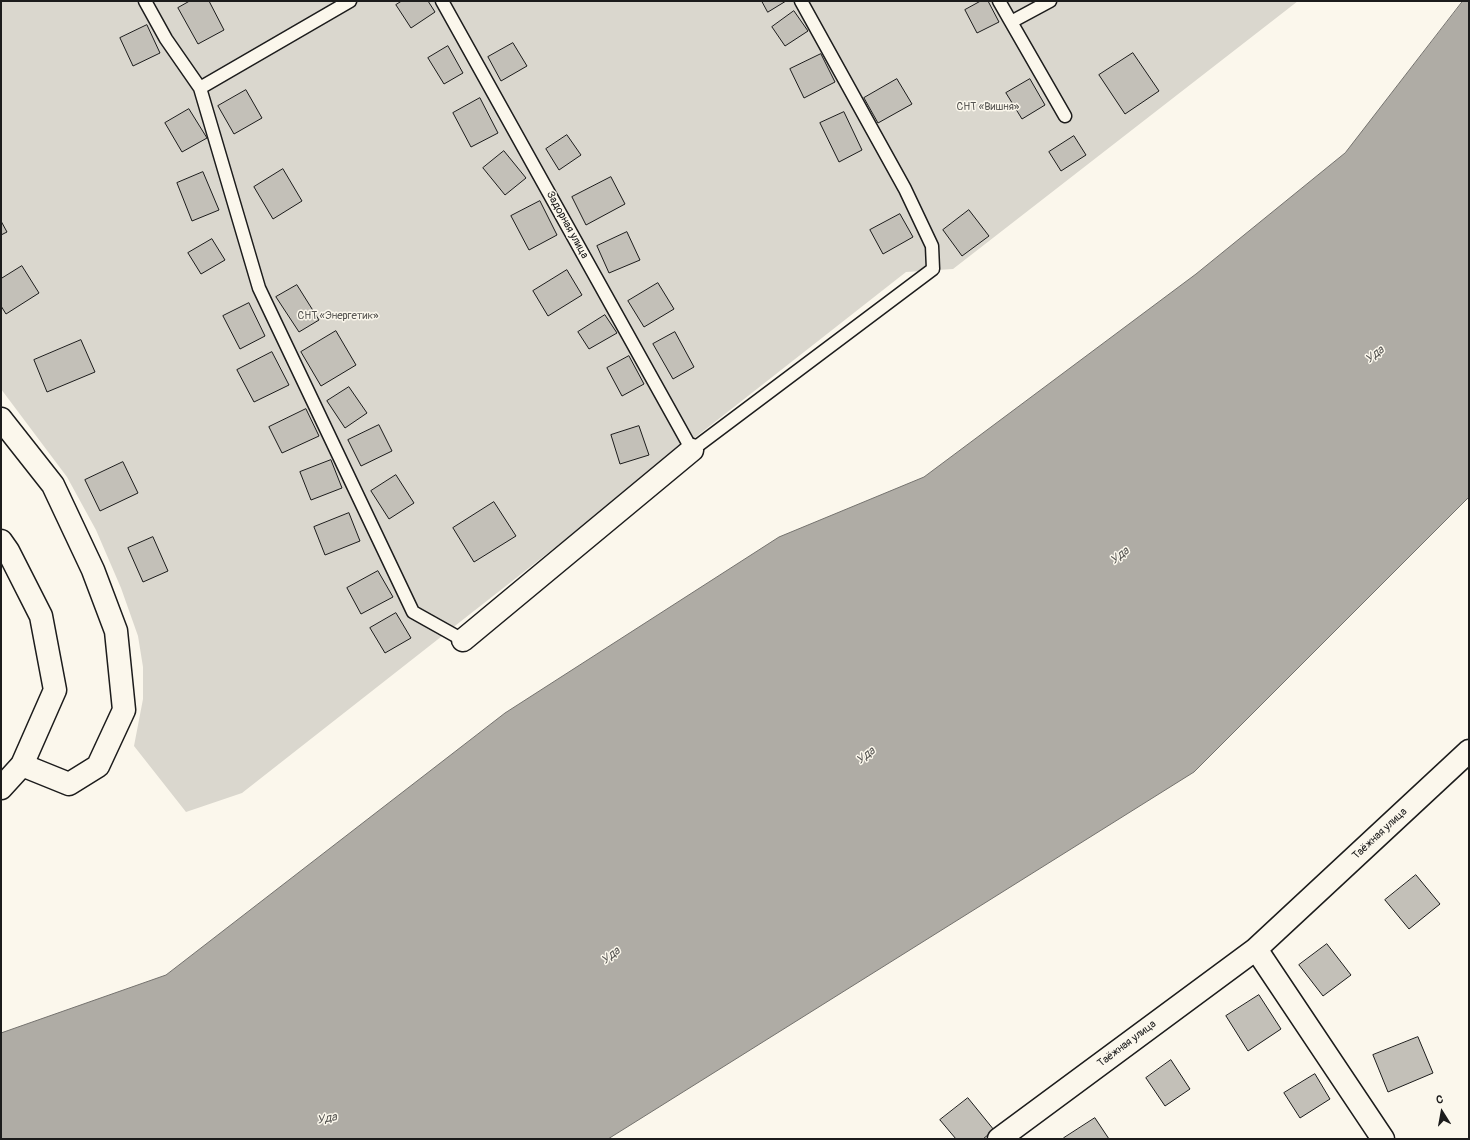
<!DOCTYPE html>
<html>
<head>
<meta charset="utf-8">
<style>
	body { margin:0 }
	#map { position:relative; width:1470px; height:1140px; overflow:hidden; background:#fbf7ec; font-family:Pangolin,sans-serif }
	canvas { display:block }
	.frame { position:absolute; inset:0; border:2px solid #1c1c1c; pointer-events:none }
	.north { position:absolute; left:1422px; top:1092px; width:40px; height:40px; -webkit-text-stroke:3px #fbf7ec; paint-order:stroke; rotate:349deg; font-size:11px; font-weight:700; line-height:16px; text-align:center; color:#1c1c1c }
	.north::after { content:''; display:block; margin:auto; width:14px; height:18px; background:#1c1c1c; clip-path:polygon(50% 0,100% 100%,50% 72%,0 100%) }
</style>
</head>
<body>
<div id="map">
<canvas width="1470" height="1140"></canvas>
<div class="frame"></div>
<div class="north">С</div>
</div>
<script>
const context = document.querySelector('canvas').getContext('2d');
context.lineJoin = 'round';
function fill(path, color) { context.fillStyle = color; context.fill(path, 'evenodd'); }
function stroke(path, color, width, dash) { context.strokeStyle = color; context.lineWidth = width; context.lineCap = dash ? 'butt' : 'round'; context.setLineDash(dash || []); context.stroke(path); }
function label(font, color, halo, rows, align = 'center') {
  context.font = font + ' Pangolin,sans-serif'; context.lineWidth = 3; context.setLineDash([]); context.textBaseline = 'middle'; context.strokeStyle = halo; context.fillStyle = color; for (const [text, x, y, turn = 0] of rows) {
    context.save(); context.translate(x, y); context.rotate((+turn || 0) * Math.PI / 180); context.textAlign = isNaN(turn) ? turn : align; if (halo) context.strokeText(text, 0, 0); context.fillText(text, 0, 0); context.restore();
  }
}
fill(new Path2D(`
	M1 1H1298L953 269 906 272 242 793 186 812 134 746 143 699V667L138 636 121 588 96 530 67 477 1 389Z`), '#dad7ce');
const water = new Path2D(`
	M1463 1H1469V497L1194 772 608 1139H1V1033L166 975 505 713 779 537 924 477 1196 274 1345 153Z`);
fill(water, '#afaca5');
stroke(water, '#74726e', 1);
const building = new Path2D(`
	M190 1H209L224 30 198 44 178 8Z
	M402 1H428L435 12 411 28 396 5Z
	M762 1H786L768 12Z
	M981 1H988L999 22 977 33 965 10Z
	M794 11 808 31 785 46 772 27Z
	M147 25 160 53 133 66 120 38Z
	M513 43 527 66 501 81 488 57Z
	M448 46 463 73 444 84 428 58Z
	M1133 53 1159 91 1125 114 1099 75Z
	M821 54 835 82 804 98 790 69Z
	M897 79 912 104 878 123 864 98Z
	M1030 79 1045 105 1022 119 1006 93Z
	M246 90 262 118 234 134 218 106Z
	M480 98 498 133 471 147 453 113Z
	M189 109 207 138 182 152 165 123Z
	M844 112 862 150 839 162 820 123Z
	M567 135 581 155 559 170 546 149Z
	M1074 136 1086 155 1061 171 1049 152Z
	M504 151 526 178 505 195 483 168Z
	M283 169 302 201 273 219 254 187Z
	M203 172 219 210 192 221 177 183Z
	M611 177 625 204 586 225 572 197Z
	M540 201 557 235 529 250 511 216Z
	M969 210 989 236 962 256 943 230Z
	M900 214 913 237 883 254 870 230Z
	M1 221 7 232 1 235Z
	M627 232 640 260 609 273 597 246Z
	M212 239 225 260 201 274 188 253Z
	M22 266 39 293 6 314 1 306V279Z
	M567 270 582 295 548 316 533 291Z
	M658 283 674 309 644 327 628 301Z
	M297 285 319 320 299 332 276 297Z
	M249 303 265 336 240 349 223 316Z
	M605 315 617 333 589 349 578 332Z
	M336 331 356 365 321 386 301 352Z
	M675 332 694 367 673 379 653 344Z
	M81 340 95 372 47 392 34 360Z
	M272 352 289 385 254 402 237 370Z
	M629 356 644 384 622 396 607 368Z
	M349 387 367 413 345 428 327 401Z
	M306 409 319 436 282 453 269 427Z
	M379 425 392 451 361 466 348 440Z
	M639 426 649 455 620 464 611 435Z
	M331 460 342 488 311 500 300 472Z
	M123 462 138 493 100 511 85 480Z
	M396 475 414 503 389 519 371 491Z
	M494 502 516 536 474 562 453 528Z
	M349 513 360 541 325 555 314 527Z
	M153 537 168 571 143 582 128 548Z
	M378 571 393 597 361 614 347 588Z
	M396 613 411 638 385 653 370 628Z
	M1416 875 1440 904 1409 929 1385 900Z
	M1327 944 1351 975 1323 996 1299 965Z
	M1259 995 1281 1029 1248 1051 1226 1016Z
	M1418 1037 1433 1073 1388 1092 1373 1055Z
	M1171 1060 1190 1089 1165 1106 1146 1078Z
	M1315 1074 1330 1099 1300 1118 1284 1093Z
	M968 1098 994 1130 983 1139H956L940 1120Z
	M1095 1118 1109 1139H1065L1064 1138Z`);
fill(building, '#c3c0b8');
stroke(building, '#1c1c1c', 1);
const service = new Path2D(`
	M145 1 166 39 200 88 259 288 413 612 463 640
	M442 1 692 450 933 269 932 246 905 189 801 1
	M999 1 1011 22 1050 1
	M1011 22 1065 116
	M200 88 350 1`);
const minor = new Path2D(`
	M1 419 53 485 93 570 116 631 124 710 98 766 69 784 22 765
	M463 640 692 450
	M1256 949 1469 751
	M999 1139 1256 949 1383 1139`);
const primary = new Path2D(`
	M1 541 8 551 41 616 55 690 22 765 1 788`);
stroke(service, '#1c1c1c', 15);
stroke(minor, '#1c1c1c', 25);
stroke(primary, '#1c1c1c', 25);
stroke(service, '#fbf7ec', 12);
stroke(minor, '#fbf7ec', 22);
stroke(primary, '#fbf7ec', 22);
label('11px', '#555451', '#fbf7ec', [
	["СНТ «Вишня»",988,107],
	["СНТ «Энергетик»",338,316]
]);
label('11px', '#1c1c1c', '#fbf7ec', [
	["Задорная улица",567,225,61],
	["Таёжная улица",1380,834,-43],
	["Таёжная улица",1127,1044,-37]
]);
label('italic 12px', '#575653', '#fbf7ec', [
	["Уда",1375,355,-38],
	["Уда",1120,556,-38],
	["Уда",866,756,-38],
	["Уда",611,956,-38],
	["Уда",327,1119,-10]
]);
</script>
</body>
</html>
